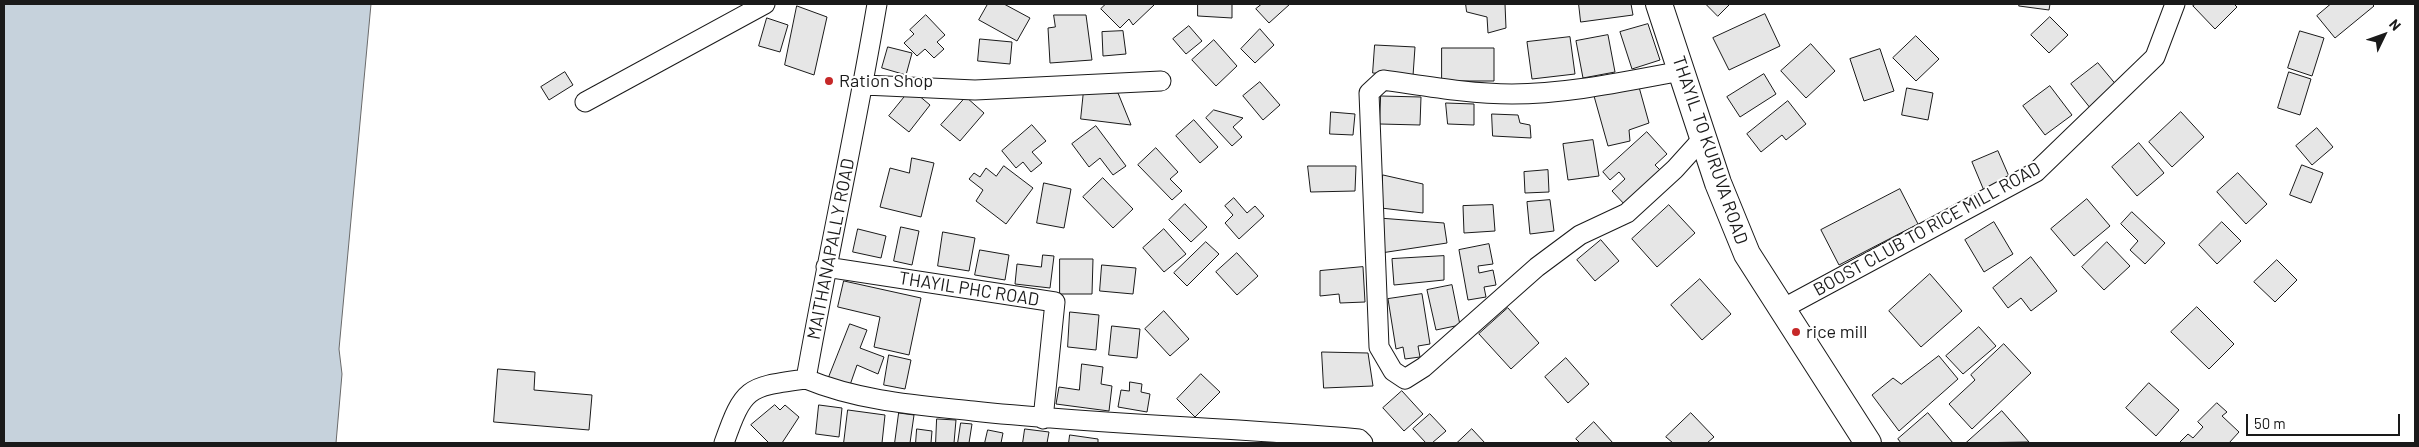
<!DOCTYPE html>
<html>
<head>
<meta charset="utf-8">
<style>
	body { margin:0 }
	#map { position:relative; width:2419px; height:447px; overflow:hidden; background:#fff; font-family:Barlow,sans-serif }
	canvas { display:block }
	.frame { position:absolute; inset:0; border:5px solid #1a1a1a; pointer-events:none }
	.north { position:absolute; left:2359px; top:10px; width:50px; height:50px; -webkit-text-stroke:4px #fff; paint-order:stroke; rotate:48deg; font-size:14px; font-weight:700; line-height:20px; text-align:center; color:#1a1a1a }
	.north::after { content:''; display:block; margin:auto; width:18px; height:22px; background:#1a1a1a; clip-path:polygon(50% 0,100% 100%,50% 72%,0 100%) }
	.scale { position:absolute; left:2246px; top:414px; width:154px; height:22px; box-sizing:border-box; border:2px solid #1a1a1a; border-top:0; padding-left:6px; font-size:15px; line-height:18px; white-space:nowrap; color:#1a1a1a; -webkit-text-stroke:4px #fff; paint-order:stroke }
</style>
</head>
<body>
<div id="map">
<canvas width="2419" height="447"></canvas>
<div class="frame"></div>
<div class="north">N</div>
<div class="scale">50 m</div>
</div>
<script>
const context = document.querySelector('canvas').getContext('2d');
context.lineJoin = 'round';
function fill(path, color) { context.fillStyle = color; context.fill(path, 'evenodd'); }
function stroke(path, color, width, dash) { context.strokeStyle = color; context.lineWidth = width; context.lineCap = dash ? 'butt' : 'round'; context.setLineDash(dash || []); context.stroke(path); }
function label(font, color, halo, rows, align = 'center') {
  context.font = font + ' Barlow,sans-serif'; context.lineWidth = 4; context.setLineDash([]); context.textBaseline = 'middle'; context.strokeStyle = halo; context.fillStyle = color; for (const [text, x, y, turn = 0] of rows) {
    context.save(); context.translate(x, y); context.rotate((+turn || 0) * Math.PI / 180); context.textAlign = isNaN(turn) ? turn : align; if (halo) context.strokeText(text, 0, 0); context.fillText(text, 0, 0); context.restore();
  }
}
const water = new Path2D(`
	M4 4H371L339 349 342 374 336 443H4Z`);
fill(water, '#c6d2dc');
stroke(water, '#6a6a6a', 1);
const building = new Path2D(`
	M988 4H1004L1030 18 1017 41 979 20Z
	M1106 4H1152L1154 5 1133 25 1129 19 1120 28 1101 9Z
	M1198 4H1232V18L1198 16Z
	M1262 4H1290L1269 23 1256 9Z
	M1466 4H1505L1506 28 1488 33 1487 17 1467 12Z
	M1579 4H1631L1633 15 1581 22Z
	M1706 4H1730L1718 16Z
	M2020 4H2050L2049 10 2019 6Z
	M2196 4H2234L2237 7 2215 29 2193 6Z
	M2331 4H2372L2374 6 2335 38 2317 16Z
	M797 6 827 17 814 75 785 65Z
	M1765 14 1780 46 1729 70 1713 38Z
	M926 15 945 35 937 42 944 49 934 58 925 49 917 56 904 43 914 34 910 30Z
	M1054 15H1086L1092 60 1050 63 1048 28 1055 27Z
	M2050 17 2068 35 2049 53 2031 35Z
	M767 18 788 25 780 52 759 46Z
	M1648 24 1660 60 1632 69 1620 32Z
	M1189 26 1202 41 1186 54 1173 39Z
	M1260 29 1274 45 1255 63 1241 49Z
	M1123 31 1126 54 1103 56 1102 32Z
	M2300 31 2324 38 2312 76 2288 68Z
	M1608 35 1615 72 1583 78 1576 41Z
	M1916 36 1939 59 1916 81 1893 58Z
	M1570 37 1575 74 1532 79 1527 42Z
	M980 39 1012 42 1010 64 978 61Z
	M1214 40 1237 66 1216 86 1192 60Z
	M1811 44 1835 71 1806 98 1781 71Z
	M1375 45 1415 47 1413 76 1373 73Z
	M888 47 912 53 906 75 882 68Z
	M1442 48H1494V81H1442Z
	M1880 49 1894 91 1864 101 1850 59Z
	M2098 63 2118 87 2091 109 2071 84Z
	M565 72 573 85 549 100 541 87Z
	M2289 72 2311 79 2300 115 2278 108Z
	M1764 74 1776 94 1740 117 1727 97Z
	M1260 82 1280 105 1263 120 1243 96Z
	M2050 86 2072 115 2045 135 2023 106Z
	M1639 87 1649 123 1629 130 1630 141 1608 146 1594 96Z
	M1907 88 1933 93 1928 120 1902 115Z
	M911 89 930 105 909 132 889 116Z
	M1084 90 1118 93 1131 125 1081 119Z
	M1381 96 1421 97 1420 125 1380 124Z
	M966 97 984 113 960 141 941 125Z
	M1788 101 1806 124 1786 140 1782 135 1761 152 1747 134Z
	M1446 103 1474 104V125L1448 124Z
	M1214 110 1243 118 1233 127 1242 137 1232 146 1206 118Z
	M1331 112 1355 114 1353 135 1330 134Z
	M2181 112 2204 137 2172 167 2149 142Z
	M1492 114 1518 115 1520 123 1530 125 1531 138 1493 136Z
	M1194 120 1218 147 1200 163 1176 136Z
	M1032 125 1046 141 1032 152 1042 163 1031 172 1023 162 1016 168 1002 151Z
	M1096 126 1126 166 1113 175 1100 158 1089 167 1072 144Z
	M2317 128 2333 147 2312 165 2296 146Z
	M1647 132 1667 154 1655 165 1663 173 1626 206 1612 191 1625 179 1619 172 1610 180 1603 172Z
	M1593 140 1599 176 1568 180 1563 144Z
	M2139 143 2164 173 2137 196 2112 167Z
	M1156 148 1178 172 1170 179 1182 191 1172 200 1138 165Z
	M1998 151 2011 181 1985 193 1972 162Z
	M912 158 934 163 921 217 880 207 890 168 909 173Z
	M2302 165 2323 173 2311 203 2290 195Z
	M1004 166 1033 188 1006 224 976 201 983 190 969 179 974 173 980 177 986 168 996 176Z
	M1308 166H1356L1355 191 1311 192Z
	M1548 170 1549 192 1525 193 1524 172Z
	M2238 173 2267 204 2246 224 2217 192Z
	M1383 175 1423 184V213L1381 208Z
	M1103 178 1133 209 1113 228 1083 197Z
	M1044 183 1071 189 1064 228 1037 223Z
	M1900 189 1918 224 1839 265 1821 230Z
	M1234 198 1247 213 1255 206 1264 216 1239 239 1225 223 1233 215 1225 206Z
	M2087 199 2110 226 2074 256 2051 229Z
	M1550 200 1554 231 1530 234 1527 202Z
	M1185 204 1207 227 1191 242 1169 220Z
	M1493 205 1495 231 1464 233 1463 206Z
	M1669 205 1695 233 1657 267 1632 239Z
	M2132 212 2165 243 2145 264 2130 250 2138 241 2121 224Z
	M1379 218 1444 223 1447 243 1381 253Z
	M1994 222 2013 254 1984 272 1965 240Z
	M2222 222 2241 241 2217 264 2199 245Z
	M901 227 919 231 912 265 894 261Z
	M858 229 886 236 881 258 853 252Z
	M1164 229 1186 254 1164 272 1143 248Z
	M943 232 975 238 969 271 938 266Z
	M1601 240 1619 261 1595 281 1577 260Z
	M1206 242 1219 254 1187 286 1174 273Z
	M2107 242 2130 266 2104 290 2082 267Z
	M1489 244 1493 264 1478 266 1479 273 1493 270 1496 285 1484 287 1486 297 1468 300 1459 250Z
	M980 250 1009 255 1005 280 975 275Z
	M1237 253 1258 276 1237 295 1216 272Z
	M1043 255 1054 256 1050 288 1015 284 1017 264 1041 267Z
	M1444 256V280L1394 285 1392 259Z
	M2031 257 2057 291 2031 311 2021 298 2008 308 1993 288Z
	M1060 259H1093L1092 294H1060Z
	M2277 260 2297 280 2275 302 2254 282Z
	M1102 265 1136 268 1133 294 1100 291Z
	M1363 267 1365 302 1340 303 1339 294 1320 296V271Z
	M1930 274 1962 311 1921 347 1889 311Z
	M1700 279 1731 314 1702 340 1671 305Z
	M844 281 921 298 909 355 874 347 880 317 838 307Z
	M1452 285 1460 325 1436 330 1427 290Z
	M1422 294 1430 344 1418 346 1420 357 1405 359 1403 347 1396 349 1388 299Z
	M2197 307 2234 344 2209 369 2171 332Z
	M1508 308 1539 343 1511 369 1479 334Z
	M1164 311 1189 339 1170 356 1145 329Z
	M1070 312 1099 315 1096 350 1068 347Z
	M850 324 867 330 860 348 884 357 878 374 857 365 850 385 829 377Z
	M1112 326 1140 329 1137 358 1109 355Z
	M1979 327 1996 346 1963 374 1946 356Z
	M2004 344 2031 373 1972 429 1949 404 1975 380 1971 375Z
	M1322 352 1368 353 1373 386 1324 388Z
	M889 355 911 360 905 389 884 385Z
	M1939 356 1958 379 1899 431 1872 395 1893 378 1901 384Z
	M1566 358 1589 384 1568 403 1545 377Z
	M1082 364 1103 367 1101 384 1112 386 1109 411 1056 404 1059 387 1079 390Z
	M498 369 535 372 534 390 592 395 589 430 494 422Z
	M1201 374 1220 392 1195 417 1177 399Z
	M1130 382 1142 384 1141 392 1150 394 1147 412 1118 407 1121 390 1129 391Z
	M2149 383 2179 410 2156 436 2126 408Z
	M1402 391 1423 414 1404 431 1383 408Z
	M2217 403 2227 412 2222 416 2239 432 2229 443H2179L2188 434 2193 438 2203 427 2198 422Z
	M775 405 780 410 785 405 799 417 782 443H769L751 425Z
	M819 405 842 408 839 437 816 434Z
	M848 410 885 415 882 443H844Z
	M2002 411 2029 442 1966 443Z
	M899 413 914 415 910 443H895Z
	M1691 413 1714 437 1707 443H1673L1666 437Z
	M1928 413 1953 443H1901L1898 439Z
	M1430 414 1446 431 1432 443H1426L1413 429Z
	M937 419 956 420 954 443H936Z
	M1594 422 1613 443H1580L1576 439Z
	M961 423 972 424 969 443H958Z
	M917 429 932 431 931 443H916Z
	M1025 429 1049 432 1047 443H1023Z
	M1472 429 1485 443H1457Z
	M988 430 1003 433 1001 443H985Z
	M1070 435 1098 439V443H1069Z`);
fill(building, '#e6e6e6');
stroke(building, '#1a1a1a', 1);
const minor = new Path2D(`
	M1682 71C1626 81 1569 94 1512 94 1469 94 1426 86 1383 80L1369 93 1379 347 1393 371 1405 379 1424 367 1537 267 1580 235 1627 213 1675 169 1703 138
	M864 85 975 90 1161 81
	M585 102 765 4
	M826 267 1055 302 1043 419
	M1782 309 2036 172 2155 57 2175 4
	M806 379C859 401 917 405 973 411 1101 425 1230 427 1359 439L1363 443
	M724 443C744 386 748 387 806 379 828 254 856 129 877 4`);
const secondary = new Path2D(`
	M1659 4 1718 183 1747 254 1868 443`);
stroke(minor, '#1a1a1a', 21);
stroke(secondary, '#1a1a1a', 28);
stroke(minor, '#fff', 19);
stroke(secondary, '#fff', 26);
for (const [x, y, r, color] of [
	[829,81,5,"#c62828"],
	[1796,332,5,"#c62828"]
]) { const dot = new Path2D(); dot.arc(x, y, r, 0, 2 * Math.PI); context.fillStyle = color; context.fill(dot); stroke(dot, '#fff', 2); }
label('18px', '#1a1a1a', '#fff', [
	["Ration Shop",839,81],
	["rice mill",1806,332]
], 'left');
label('18px', '#1a1a1a', '#fff', [
	["THAYIL TO KURUVA ROAD",1710,150,71],
	["BOOST CLUB TO RICE MILL ROAD",1927,229,-29],
	["MAITHANAPALLY ROAD",831,249,-79],
	["THAYIL PHC ROAD",969,289,9]
]);
</script>
</body>
</html>
